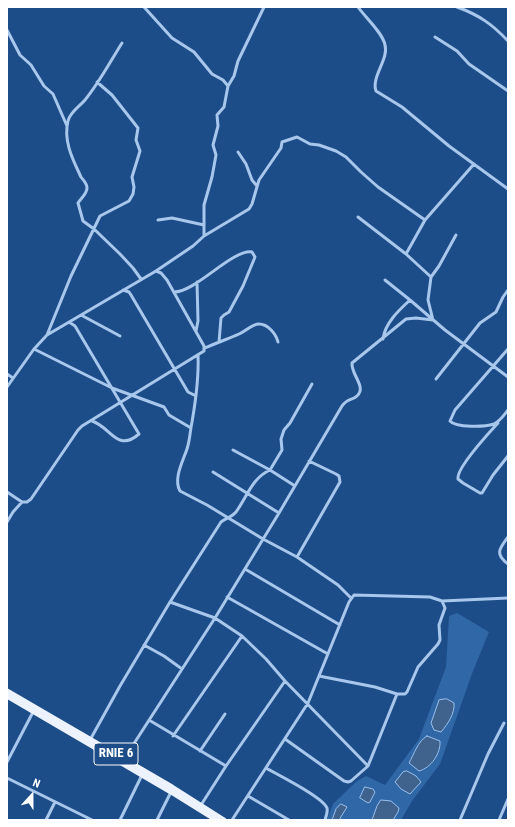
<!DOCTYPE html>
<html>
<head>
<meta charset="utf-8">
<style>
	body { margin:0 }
	#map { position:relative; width:515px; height:827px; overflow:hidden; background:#1d4d88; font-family:"Roboto Condensed",sans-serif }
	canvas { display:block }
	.frame { position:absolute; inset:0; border:8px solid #fff; pointer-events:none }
	.north { position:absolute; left:12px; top:775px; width:40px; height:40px; -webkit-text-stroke:3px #1d4d88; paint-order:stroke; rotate:21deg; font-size:11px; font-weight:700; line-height:16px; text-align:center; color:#fff }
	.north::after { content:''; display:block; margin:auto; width:14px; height:18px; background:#fff; clip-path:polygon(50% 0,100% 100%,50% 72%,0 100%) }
</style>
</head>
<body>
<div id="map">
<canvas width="515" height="827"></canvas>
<div class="frame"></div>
<div class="north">N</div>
</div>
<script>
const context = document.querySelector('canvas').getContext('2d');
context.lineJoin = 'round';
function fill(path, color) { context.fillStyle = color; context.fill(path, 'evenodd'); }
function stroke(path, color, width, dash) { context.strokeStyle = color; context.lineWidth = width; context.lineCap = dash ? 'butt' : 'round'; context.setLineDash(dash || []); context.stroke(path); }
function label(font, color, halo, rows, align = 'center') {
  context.font = font + ' "Roboto Condensed",sans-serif'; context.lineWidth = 3.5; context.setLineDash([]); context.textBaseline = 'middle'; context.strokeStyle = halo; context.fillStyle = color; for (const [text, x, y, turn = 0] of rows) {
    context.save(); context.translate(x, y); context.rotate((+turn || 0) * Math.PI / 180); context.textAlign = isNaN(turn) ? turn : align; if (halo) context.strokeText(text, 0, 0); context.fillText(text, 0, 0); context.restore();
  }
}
fill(new Path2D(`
	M457 613 489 632 473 671 440 764 412 801 401 820H327L333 804 357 781 366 776 385 785 419 739 446 667 449 616Z`), '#3067a6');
const water = new Path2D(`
	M447 699 454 703C455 713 448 724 441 732L434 730 431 723 439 700Z
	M427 736 440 741C441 753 431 768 419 771L409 763C414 754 418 741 427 736Z
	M407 771 416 776 421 782 410 794 401 789 395 782 403 772Z
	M365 787 373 789 375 792 370 802 368 803 360 798Z
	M381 800 391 801 399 808 398 812 393 820H372L377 806Z
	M341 804 347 807 339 820H332L336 809Z`);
fill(water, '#40638e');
stroke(water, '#9ac1ed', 1);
stroke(new Path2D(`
	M144 7 172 38 194 52 212 74 223 80 228 86
	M358 7C365 17 383 33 385 45 389 59 371 77 376 91L402 107 449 146 508 189
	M457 7C479 15 492 24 508 41
	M7 30 20 55 31 65 44 86 53 94 67 126
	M435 37 457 51 469 64 508 91
	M122 43C110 62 99 83 85 100 79 107 70 112 68 121 63 141 73 160 81 177 83 180 87 183 87 188 87 194 81 198 78 203L83 221 94 229 120 254 133 268 141 279
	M238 152 246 164 252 180 257 186
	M158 220 172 218 204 225
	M204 236 249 209 252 204 259 180 281 148 282 142 297 137 310 144 319 145 336 151 346 157 361 172 378 187 425 220
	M406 254 425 220 474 164
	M431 277 439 266 456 235
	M385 280 410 300 445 330 508 377
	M123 290 129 292 131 295 188 392 196 396
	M174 292C196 292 232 249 252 252L255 257 243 286 229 312 224 315 221 318 219 342
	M81 315 120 336
	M69 322 75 326 139 434C117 453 111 427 92 421
	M196 331 198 321 197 282
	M47 335 71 276 100 216 129 201 133 194 134 187 132 177 140 151 136 140 138 128 112 95 97 82
	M383 339C385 323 399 310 410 300
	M205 348C216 343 228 339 239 334 246 331 252 324 259 324 268 324 276 334 278 342
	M34 349 112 388 164 407 169 415 191 428
	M508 349 455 410 450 421C456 428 485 427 494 424 500 421 504 415 508 410
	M198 355C199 378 196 399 192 422 190 431 190 440 187 449 183 461 173 479 180 491L207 505 263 539 297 557 338 585 351 598
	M7 374 13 378
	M436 379 480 323 496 312 503 297 508 290
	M7 387 34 349 47 335 156 271 193 246 204 236V205L212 177 216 155 213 145 218 126 217 115 224 107 228 86 234 76 238 61 264 7
	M498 423C489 433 456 468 458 479L463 483 480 493H482L493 475 508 456
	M233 450 270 470 282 450 281 439 284 430 290 423 312 384
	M213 472 279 513
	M7 492 22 502H27L31 499 78 430 82 426 204 351V346L167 280 161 273 156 271
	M7 522 13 512 22 502
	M508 537C500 548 494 554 508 564
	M297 557 340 482 339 476 336 474 309 461
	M245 569 340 625
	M227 597 328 654
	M170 602 215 618 242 636 266 659 285 681 368 766
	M144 645 164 656 182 669
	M319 676 375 687 397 694H405L407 692 418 667 438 644 440 640 439 625 445 608 442 601
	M149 720 226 766
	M173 736 242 636
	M285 739 344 781 348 782 351 781 368 766 397 694
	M90 740 120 686 170 602 221 522C226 518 232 517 236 512 247 497 252 478 270 470L295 486
	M200 751 225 714
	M124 759 215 618 279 513 342 406C349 397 352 401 357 396 367 387 351 375 352 363L406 319 416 318 433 320 428 300 431 277 406 254 358 217
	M7 762 33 712
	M266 768C278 775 323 797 327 808 328 812 326 816 325 820
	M7 778 92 820
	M248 796 289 820
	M201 805 226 766 285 681
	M46 820 55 802
	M120 820 142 775
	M157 820 171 792
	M232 820 308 703 349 602 354 595 430 597 442 601 508 598
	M460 820 488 754 504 723
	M499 820 508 799`), '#a7c7ec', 3);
stroke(new Path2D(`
	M7 691 172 787 224 820
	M7 696 171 792 216 820`), '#ecf3ff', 5);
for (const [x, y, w] of [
	[116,754,44]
]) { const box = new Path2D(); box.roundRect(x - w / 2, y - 11, w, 22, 3); context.fillStyle = '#1d4d88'; context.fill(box); stroke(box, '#fff', 1); }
label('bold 13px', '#fff', null, [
	["RNIE 6",116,754]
]);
</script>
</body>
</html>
